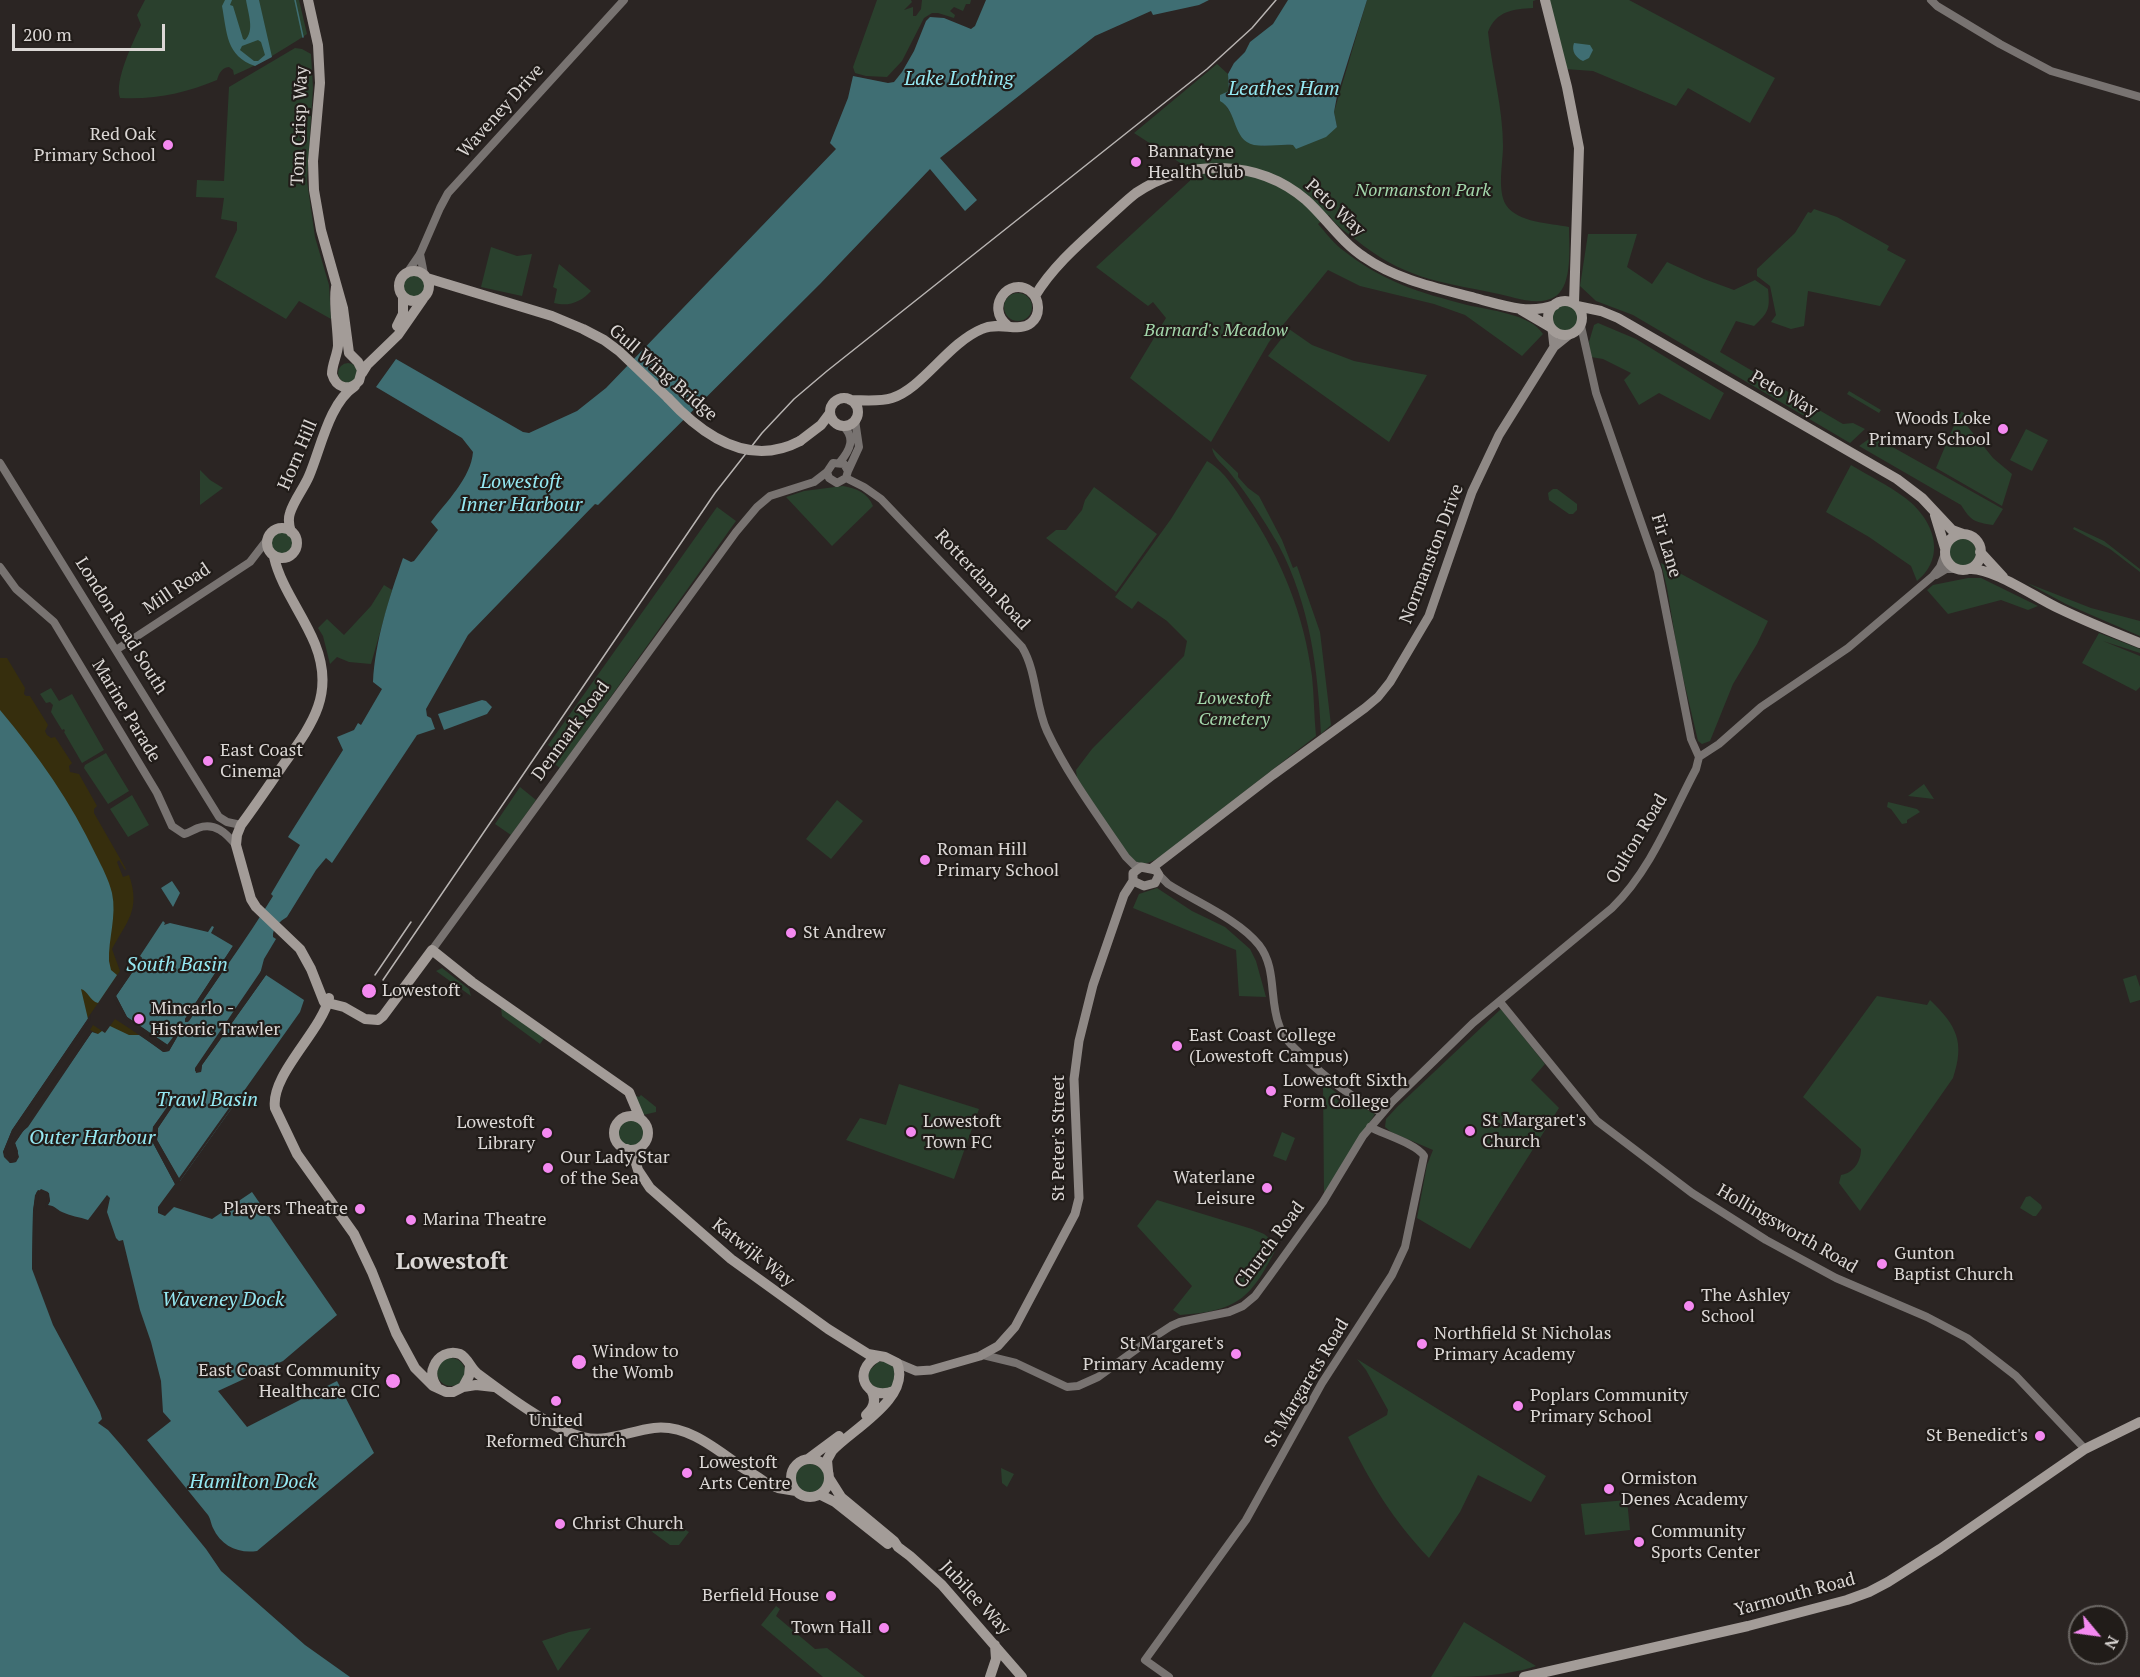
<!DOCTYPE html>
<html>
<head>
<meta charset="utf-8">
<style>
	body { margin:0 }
	#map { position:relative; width:2140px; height:1677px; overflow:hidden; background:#2b2523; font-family:"PT Serif",serif }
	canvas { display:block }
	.north { position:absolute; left:2068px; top:1605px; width:60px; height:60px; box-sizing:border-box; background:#211c19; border:2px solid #6b6764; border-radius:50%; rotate:119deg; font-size:16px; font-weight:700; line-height:24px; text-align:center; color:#dbd7d5 }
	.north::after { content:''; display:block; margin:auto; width:21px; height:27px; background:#f489f0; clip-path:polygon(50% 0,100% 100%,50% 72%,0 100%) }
	.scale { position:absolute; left:12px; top:24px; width:153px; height:27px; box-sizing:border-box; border:3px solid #dbd7d5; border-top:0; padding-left:8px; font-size:18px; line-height:21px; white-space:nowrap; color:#dbd7d5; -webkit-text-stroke:4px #211c19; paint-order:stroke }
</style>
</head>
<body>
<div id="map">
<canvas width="2140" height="1677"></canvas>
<div class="north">N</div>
<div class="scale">200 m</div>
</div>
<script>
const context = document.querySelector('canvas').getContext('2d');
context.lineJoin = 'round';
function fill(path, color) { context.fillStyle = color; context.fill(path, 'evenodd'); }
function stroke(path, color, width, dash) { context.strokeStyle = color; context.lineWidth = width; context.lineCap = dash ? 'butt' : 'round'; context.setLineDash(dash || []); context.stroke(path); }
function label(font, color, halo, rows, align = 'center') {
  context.font = font + ' "PT Serif",serif'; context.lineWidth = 4.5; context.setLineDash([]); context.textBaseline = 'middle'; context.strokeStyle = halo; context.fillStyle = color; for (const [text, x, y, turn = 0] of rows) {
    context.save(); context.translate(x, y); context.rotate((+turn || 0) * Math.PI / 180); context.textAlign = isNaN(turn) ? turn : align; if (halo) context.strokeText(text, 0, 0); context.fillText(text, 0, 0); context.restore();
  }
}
fill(new Path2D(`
	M145 0H299L307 34C283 50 260 64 234 75L233 70 229 67C221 68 219 74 217 80 186 93 155 100 120 98 114 81 133 42 141 25L137 15Z
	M877 0H911L912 2 904 10 913 7V16H916L921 9 922 0H971L970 4H966L963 11 954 7 950 11 955 15 954 18 938 13H932L924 18 902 61 887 77 866 76 855 73 853 67Z
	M1367 0H1536L1533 1V8C1513 9 1496 11 1488 32 1492 70 1503 108 1503 146 1503 163 1497 190 1506 205 1518 223 1550 223 1569 227 1569 245 1573 284 1556 296 1538 308 1513 296 1494 293 1436 281 1403 278 1355 239 1346 232 1335 225 1329 215L1318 224C1326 233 1334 244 1344 251 1360 264 1381 276 1400 284 1421 293 1445 299 1467 305 1488 310 1531 314 1543 334L1522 356 1465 315 1434 304 1360 286 1328 270 1269 342 1211 442 1130 378 1166 318 1153 302 1148 306 1096 267 1194 177 1185 166 1134 133 1217 64 1228 74 1229 91 1225 104 1236 122 1263 146 1277 144 1293 145 1337 127 1334 112Z
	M1549 0H1629L1775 78 1750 123 1688 88 1676 106 1593 71 1565 69Z
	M295 48 302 49 311 54 313 88 307 181 315 237 329 285 331 319 299 301 286 319 215 277 237 230V222L221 219 224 198 196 197 197 180 224 181 229 87Z
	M1814 209 1837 217 1889 246 1887 250 1906 260 1880 306 1808 291 1804 326 1791 329 1771 322 1776 315 1770 286 1757 276V269L1795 233 1808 212 1811 213Z
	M1588 234H1637L1627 267 1652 284 1667 262 1704 279 1734 290 1755 280 1768 289C1770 309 1769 312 1754 326L1736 321 1720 352 1843 424 1853 423 1865 429 1850 443 1633 315 1596 301 1580 286Z
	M491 247 517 256 532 254 522 296 481 287Z
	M559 264 591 291C581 302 569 307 554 303L557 289 553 287Z
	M402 286a12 12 0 1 1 24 0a12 12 0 1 1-24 0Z
	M1004 307a14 14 0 1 1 28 0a14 14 0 1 1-28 0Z
	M1552 318a13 13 0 1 1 26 0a13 13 0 1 1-26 0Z
	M1598 323 1636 339 1724 393 1710 420 1659 393 1639 405 1624 380 1631 373 1603 359 1591 357 1589 342 1594 325Z
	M1289 329 1312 345 1354 361 1427 375 1389 442 1268 356Z
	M338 373a10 10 0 1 1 20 0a10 10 0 1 1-20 0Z
	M1849 391 1881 410 1879 413 1847 394Z
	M1960 411 1964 413V422L1993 458 2012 474 2002 506 1936 468Z
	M2026 429 2048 440 2032 471 2010 460Z
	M1873 436 2003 509 1993 525C1974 522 1971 521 1961 505L1859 446Z
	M1212 448 1238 473V477L1248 488 1259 496 1282 540 1293 568 1297 566 1320 632 1331 725 1321 734C1318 669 1310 605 1279 546 1265 522 1248 495 1230 473 1224 465 1214 459 1212 448Z
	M1207 461C1225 471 1237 492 1248 509 1282 560 1304 615 1312 676 1314 695 1314 716 1316 736L1161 856C1153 861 1145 867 1135 861 1124 854 1087 792 1077 778L1076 770 1092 749 1184 656 1187 641 1167 621 1138 601 1132 609 1115 597 1171 519Z
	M1851 465C1869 476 1888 485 1904 497 1933 518 1948 556 1917 581L1911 566 1869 537 1826 512Z
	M200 470 210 480 223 488 200 505Z
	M843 486C856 488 868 493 873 506L832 546 786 497 804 491Z
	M1094 487 1157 534 1116 592 1046 538 1056 530H1066L1082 510 1085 500Z
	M1553 489H1557L1577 504V510L1573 514H1569L1549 500 1548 493Z
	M717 507 736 521 560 768 549 760 556 751 548 745Z
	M2074 527 2104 541 2140 569V572L2110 549 2073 529Z
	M270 543a12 12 0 1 1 24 0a12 12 0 1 1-24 0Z
	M1948 552a14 14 0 1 1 28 0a14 14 0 1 1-28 0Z
	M1661 563 1768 621 1757 644 1733 684 1710 741 1702 744 1698 741 1679 660 1667 588Z
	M1968 578H1981L2038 606 2028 610 2001 600 1948 614 1927 590 1933 585Z
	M2027 583 2091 608 2140 621V636L2066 604Z
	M384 585 392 590 371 664 349 662 337 657 330 664 323 636 318 628 327 619 344 635 371 606Z
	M2099 633 2140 649V653L2103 641 2140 656V687L2136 691 2082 663Z
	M51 688 59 701 72 694 104 750 82 763 64 732 65 731 64 729 62 730 51 712 53 705 50 702 46 703 40 694Z
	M106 753 129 791 108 804 84 768 85 765Z
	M1924 784 1934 799 1908 796Z
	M520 787 536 800 511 835 495 824Z
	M132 795 149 825 128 837 110 809Z
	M837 800 863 821 831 859 806 839Z
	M1888 802 1917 809 1920 812 1907 820V823L1902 824 1891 809 1887 807Z
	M1157 888 1192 911 1225 927 1250 949 1256 961 1266 997 1239 996 1236 950 1133 908 1139 894Z
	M442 968 469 989 471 996 436 971Z
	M2136 975 2140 987V1000L2130 1003 2123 979Z
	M1877 996 1927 1005 1930 1000C1957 1026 1965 1042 1953 1078L1860 1211 1839 1183 1841 1175C1854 1173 1861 1161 1861 1149L1803 1097Z
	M501 1008 545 1037 540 1044 502 1016Z
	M1501 1009 1545 1064 1531 1080 1559 1108 1470 1249 1417 1218 1427 1165 1433 1150 1391 1132 1385 1127 1386 1119 1398 1106Z
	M1323 1083 1340 1095 1375 1114 1324 1193Z
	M899 1084 979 1109 954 1179 846 1140 860 1118 886 1125Z
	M634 1095 639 1097 641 1095 656 1107V1112L643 1115Z
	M617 1133a14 14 0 1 1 28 0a14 14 0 1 1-28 0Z
	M1282 1132 1295 1138 1286 1161 1273 1156Z
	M2030 1196 2041 1205 2042 1208 2036 1216H2033L2020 1208 2026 1197Z
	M1157 1200 1252 1229 1264 1234 1278 1245C1252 1296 1241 1311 1180 1315L1173 1310 1192 1286 1137 1226Z
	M437 1372a14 14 0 1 1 28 0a14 14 0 1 1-28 0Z
	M1357 1359 1546 1476 1531 1502 1478 1475 1460 1512 1429 1558C1393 1520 1371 1484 1348 1437L1387 1415 1388 1410 1366 1370Z
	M885 1361 895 1368 893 1387 877 1390 868 1380 869 1371 878 1362Z
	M795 1479a15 15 0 1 1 30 0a15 15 0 1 1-30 0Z
	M1001 1468 1014 1474 1007 1487 1002 1483Z
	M1627 1500 1630 1530 1585 1535 1581 1504Z
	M675 1524 689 1532 679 1545H670L651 1531 657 1525 666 1531Z
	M776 1606 780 1609 776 1616 815 1649 827 1648 865 1677H823L761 1625Z
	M1464 1622 1536 1666C1504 1677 1466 1677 1431 1677Z
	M591 1628 558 1671 542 1641 569 1632Z`), '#2a402d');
fill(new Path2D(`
	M0 658H7L25 688 24 694 26 696H30L48 725 45 731 47 735 51 738 55 737 72 763 69 766 70 772 79 774 97 806 94 809V813L126 869 125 870 119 860 117 862 123 877 129 875C141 910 127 921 112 949L120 971 85 1022 0 806Z
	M115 1019 144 1038 98 1034 90 1030 93 1025 105 1033Z`), '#362e0d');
fill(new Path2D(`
	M225 0H232L230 5 233 6 243 39 245 40C255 31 248 13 246 0H259L272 57 255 66C226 56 227 33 222 6ZM258 40 261 42 265 55 258 61H254L240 50 242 46Z
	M986 0H1209L1199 5 1153 15 1151 11 1095 36 940 158 977 200 965 211 930 169 820 284 598 505 595 504 468 635 426 709 427 716 431 718 435 729 417 735 332 863 326 858 316 870 287 917C280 921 272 928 273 937L276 939 264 959 260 974 195 1069V1071L201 1072 202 1065 266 975 304 1000 300 1012 180 1181 157 1140 158 1128 175 1102 180 1101 177 1095 153 1127 152 1141 175 1184 158 1207V1213L165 1216 174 1207 212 1219 252 1192 337 1315 283 1361 218 1391 247 1427 337 1381 374 1453 257 1551C239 1554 221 1546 213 1528 211 1524 211 1520 208 1515L147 1440 171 1421 163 1412 161 1381 151 1342 140 1310 123 1240 119 1241 116 1238 107 1212 110 1198 107 1195 88 1220C80 1217 70 1216 62 1212 56 1209 55 1206 48 1205L50 1201 49 1193 38 1190 36 1193 33 1211 32 1269 53 1325 100 1412 102 1419 98 1423 108 1430 122 1446 206 1549 221 1571 305 1645 350 1677H0V710C38 755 71 802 96 855 102 867 109 880 112 893 117 916 108 939 109 961L111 970 117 975 98 1003C90 1001 88 991 81 989L88 1019 12 1130 3 1152 10 1163 16 1162 18 1151 15 1143 92 1032 98 1034 102 1031 105 1033 110 1026 129 1035H140L163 1052 169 1051 180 1032 168 1045 127 1017 116 996 142 958 140 956 163 921 165 923 164 925 170 923 208 932 212 926 214 927 211 933 233 946 185 1019V1022H188C216 980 247 939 273 896L271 894 300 845 288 837 343 750 337 737 354 730 358 723 361 725 382 689 373 682C375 641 389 598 403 558L411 562 414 561 438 530 431 522C446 502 471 478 473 452L462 438 376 387 396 359 523 432 529 433 577 411 606 388 836 149 830 143 848 98 853 76 888 83 894 82 902 72 914 51 926 21 930 17 944 18 971 29 975 26Z
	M1288 0H1367L1337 96 1334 112 1337 127 1326 137 1296 149 1293 145C1280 144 1267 147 1254 145 1232 140 1238 111 1220 101V95L1229 91 1228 74 1234 63 1245 52 1250 42 1273 24Z
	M1574 43 1590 45 1593 50 1589 58 1583 61C1576 58 1571 51 1574 43Z
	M482 700 486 701 492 707 487 714 444 730 438 714Z
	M172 881 180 893 173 907 161 888Z`), '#3f6e73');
fill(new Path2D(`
	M233 946 237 950 189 1021 185 1022V1019Z
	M137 954 142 958 116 996 127 1017 167 1045 177 1032H180L169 1051 164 1052 136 1033H141L164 1049 167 1048 125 1019 113 997 138 958Z
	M263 968V974L265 972 266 975 202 1065 201 1072 196 1073 195 1068Z
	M91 1014 90 1021 14 1131 6 1152 11 1160 14 1159 17 1155 13 1148 12 1143 19 1131 25 1125 90 1030 92 1032 28 1127 22 1132 15 1143 19 1157 16 1162 10 1163 4 1157 3 1152 12 1130Z
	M239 1094 241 1095 180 1181 175 1184 152 1141 153 1127 174 1097 179 1096 180 1101 175 1103 158 1128 157 1140 179 1178Z
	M41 1189 48 1192 50 1201 46 1208 45 1205 47 1201 46 1193 42 1192 39 1194 36 1211 35 1269H32L33 1211 35 1195Z`), '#2b2523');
stroke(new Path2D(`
	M295 0 303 37`), '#3f6e73', 1.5);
stroke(new Path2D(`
	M1931 0 1937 6 2000 44 2051 71 2140 97
	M420 254 424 274
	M407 273 420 254 440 208 448 193 624 0
	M1581 326 1596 393 1658 571 1691 739 1699 757
	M840 462C850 450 856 438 843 426
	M0 463 219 817 227 822 241 825
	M848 471 859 447 855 420
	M846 478 864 487 881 499 1022 647C1037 672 1035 705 1047 731 1068 776 1099 817 1126 857L1134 865 1141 867
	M0 567 16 589 54 622 157 793 172 826 184 834C189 833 193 830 198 828 215 822 226 833 236 845
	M1936 575 1946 569H1958
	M116 650 250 562 267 540
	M1699 757 1719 744 1761 707 1848 648 1933 576 1940 567 1945 553
	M1159 875 1168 884C1196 902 1238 919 1259 945 1277 968 1269 999 1279 1025 1283 1038 1294 1048 1304 1057 1330 1082 1351 1096 1382 1113
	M432 950 736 532 757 507 770 496 814 482 827 472 833 463 844 464 848 471 846 478 837 483 829 478 827 472
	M1500 1002 1597 1121 1692 1193 1766 1240 1836 1278 1927 1317 1967 1338 2016 1376 2085 1449
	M983 1355 1016 1363 1067 1387 1078 1386 1098 1377 1145 1343 1171 1326 1180 1322 1229 1312 1243 1306 1255 1296 1269 1277 1323 1202 1363 1136 1392 1102 1473 1023 1612 908C1651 870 1671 816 1696 769L1699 757
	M1169 1677 1145 1660 1246 1520 1322 1383 1392 1275 1405 1247 1424 1156C1417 1144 1383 1134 1370 1127`), '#787371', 8);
stroke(new Path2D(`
	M1552 329 1554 347
	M1141 867 1156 870 1159 875 1155 883 1144 886 1133 881V873Z
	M1152 868 1273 775 1365 708 1378 697 1390 682 1429 616 1472 492 1499 435 1554 347 1569 335
	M897 1363 916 1371 931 1370 980 1356 998 1346 1015 1327 1075 1214 1079 1198 1074 1079 1079 1041 1093 985 1124 895 1133 881`), '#8f8986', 9);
stroke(new Path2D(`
	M308 0 318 45 320 83 313 161 314 190 321 230 343 308 349 353 358 362 362 370 359 381C349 392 336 388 332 374 332 364 337 356 338 346 338 328 333 303 336 287
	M1545 0 1567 87 1579 148 1574 303
	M399 286a15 15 0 1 1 30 0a15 15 0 1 1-30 0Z
	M427 278 552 316 583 329 604 340 619 351 668 398
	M1035 296C1054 264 1085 239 1112 214 1120 207 1128 199 1136 193 1188 158 1258 159 1306 200 1326 218 1341 242 1364 257 1397 280 1437 288 1475 298 1502 305 1527 315 1555 305
	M1548 318a17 17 0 1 1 34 0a17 17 0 1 1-34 0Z
	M1577 306 1601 311 1618 318 1897 479 1922 498 1952 530 1963 534
	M1521 310 1550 327
	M397 326 403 314V297
	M362 373 367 365 398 335 423 299
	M830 412a14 14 0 1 1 28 0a14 14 0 1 1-28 0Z
	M850 400C864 400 879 402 892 398 922 389 948 343 982 329 1000 321 1019 333 1031 323 1041 315 1040 299 1030 291 1009 276 985 307 1007 325
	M800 441 821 425 830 413
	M1935 515 1945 548
	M267 543a15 15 0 1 1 30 0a15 15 0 1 1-30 0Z
	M291 532C289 526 288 519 290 513 294 500 304 488 309 476 321 448 329 403 355 386
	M1945 552a18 18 0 1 1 36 0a18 18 0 1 1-36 0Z
	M1980 552 2003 577
	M274 557C281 588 303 614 315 644 336 696 310 727 281 768 268 787 255 806 241 825L237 835 236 845 251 899 256 907 300 949 311 969 324 1002 344 1007 365 1019 378 1020 383 1016 432 950 472 982 629 1092 640 1118
	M1969 569C1992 567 2036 598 2058 608 2085 621 2112 632 2140 643
	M329 998C321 1032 270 1075 275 1108L297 1154 354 1234 372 1272 396 1333 415 1368 433 1386 446 1392H453L463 1387 469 1376 470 1365
	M614 1133a17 17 0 1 1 34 0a17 17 0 1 1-34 0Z
	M627 1149 634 1157 638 1170 650 1188 731 1259 828 1329 868 1354 885 1357 897 1363C912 1398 851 1430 832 1451L827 1460 828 1471
	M877 1357C851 1371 866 1402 894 1391
	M437 1387C433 1381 430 1374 434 1366 438 1356 449 1350 460 1354 468 1358 471 1369 478 1374 502 1392 554 1431 583 1437 608 1443 629 1431 654 1428 688 1424 717 1450 743 1468 751 1473 759 1477 766 1483L778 1488 796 1491
	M463 1387 476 1385 494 1387
	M866 1415C874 1408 877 1400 871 1390
	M808 1459 839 1436
	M791 1478a19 19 0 1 1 38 0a19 19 0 1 1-38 0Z
	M829 1478 841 1497 894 1541 898 1547 910 1556 942 1585 1022 1677
	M821 1495 835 1502 888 1544
	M990 1677 996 1659 995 1645
	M1524 1677 1748 1626 1847 1600 1869 1592 1888 1582 1940 1549 2085 1449 2140 1422`), '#a39c98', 10);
stroke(new Path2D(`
	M375 975 411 922
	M383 980 715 493 762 433 794 399 827 371 1207 69 1252 28 1276 0`), '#b8b4b2', 1.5);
stroke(new Path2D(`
	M668 398C702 435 749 468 800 441`), '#a39c98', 10);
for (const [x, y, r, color] of [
	[168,145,6,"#f489f0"],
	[1136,162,6,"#f489f0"],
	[2003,429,6,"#f489f0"],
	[208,761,6,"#f489f0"],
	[925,860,6,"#f489f0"],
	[791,933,6,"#f489f0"],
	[369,991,8,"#f489f0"],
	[139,1019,6,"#f489f0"],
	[1177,1046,6,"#f489f0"],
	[1271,1091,6,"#f489f0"],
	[1470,1131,6,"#f489f0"],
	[911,1132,6,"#f489f0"],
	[547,1133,6,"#f489f0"],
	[548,1168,6,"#f489f0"],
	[1267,1188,6,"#f489f0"],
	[360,1209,6,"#f489f0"],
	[411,1220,6,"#f489f0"],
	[1882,1264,6,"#f489f0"],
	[1689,1306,6,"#f489f0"],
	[1422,1344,6,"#f489f0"],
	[1236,1354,6,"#f489f0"],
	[579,1362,8,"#f489f0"],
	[393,1381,8,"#f489f0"],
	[556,1401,6,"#f489f0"],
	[1518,1406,6,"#f489f0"],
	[2040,1436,6,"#f489f0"],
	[687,1473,6,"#f489f0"],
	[1609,1489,6,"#f489f0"],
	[560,1524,6,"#f489f0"],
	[1639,1542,6,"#f489f0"],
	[831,1596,6,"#f489f0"],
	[884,1628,6,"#f489f0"]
]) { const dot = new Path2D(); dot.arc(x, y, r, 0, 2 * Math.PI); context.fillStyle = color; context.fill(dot); stroke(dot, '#211c19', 2); }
label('18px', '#dbd7d5', '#211c19', [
	["Waveney Drive",501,111,-48],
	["Tom Crisp Way",300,126,-88],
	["Peto Way",1335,208,43],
	["Gull Wing Bridge",663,373,41],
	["Peto Way",1784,394,30],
	["Horn Hill",298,455,-67],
	["Fir Lane",1666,546,73],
	["Normanston Drive",1432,554,-69],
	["Rotterdam Road",982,580,47],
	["Mill Road",177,589,-34],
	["London Road South",121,626,58],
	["Marine Parade",126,711,59],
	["Denmark Road",571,731,-54],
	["Oulton Road",1637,839,-59],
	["St Peter's Street",1059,1138,-90],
	["Hollingsworth Road",1787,1229,30],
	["Church Road",1270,1245,-53],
	["Katwijk Way",753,1253,38],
	["St Margarets Road",1307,1383,-59],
	["Yarmouth Road",1795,1595,-15],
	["Jubilee Way",975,1598,47]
]);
label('18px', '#dbd7d5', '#211c19', [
	["Red Oak",156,135,"right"],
	["Primary School",156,156,"right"],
	["Bannatyne",1148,152],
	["Health Club",1148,173],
	["Woods Loke",1991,419,"right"],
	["Primary School",1991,440,"right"],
	["East Coast",220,751],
	["Cinema",220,772],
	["Roman Hill",937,850],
	["Primary School",937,871],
	["St Andrew",803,933],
	["Lowestoft",382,991],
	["Mincarlo -",151,1009],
	["Historic Trawler",151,1030],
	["East Coast College",1189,1036],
	["(Lowestoft Campus)",1189,1057],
	["Lowestoft Sixth",1283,1081],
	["Form College",1283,1102],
	["St Margaret's",1482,1121],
	["Church",1482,1142],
	["Lowestoft",923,1122],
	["Town FC",923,1143],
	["Lowestoft",535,1123,"right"],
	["Library",535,1144,"right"],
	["Our Lady Star",560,1158],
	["of the Sea",560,1179],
	["Waterlane",1255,1178,"right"],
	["Leisure",1255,1199,"right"],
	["Players Theatre",348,1209,"right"],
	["Marina Theatre",423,1220],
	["Gunton",1894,1254],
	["Baptist Church",1894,1275],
	["The Ashley",1701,1296],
	["School",1701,1317],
	["Northfield St Nicholas",1434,1334],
	["Primary Academy",1434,1355],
	["St Margaret's",1224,1344,"right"],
	["Primary Academy",1224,1365,"right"],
	["Window to",592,1352],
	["the Womb",592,1373],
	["East Coast Community",380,1371,"right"],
	["Healthcare CIC",380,1392,"right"],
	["Poplars Community",1530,1396],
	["Primary School",1530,1417],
	["United",556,1421,"center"],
	["Reformed Church",556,1442,"center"],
	["St Benedict's",2028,1436,"right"],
	["Lowestoft",699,1463],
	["Arts Centre",699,1484],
	["Ormiston",1621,1479],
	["Denes Academy",1621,1500],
	["Christ Church",572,1524],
	["Community",1651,1532],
	["Sports Center",1651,1553],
	["Berfield House",819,1596,"right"],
	["Town Hall",872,1628,"right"]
], 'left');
label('italic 18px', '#a3d7ab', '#211c19', [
	["Normanston Park",1423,191],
	["Barnard's Meadow",1216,331],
	["Lowestoft",1234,699],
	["Cemetery",1234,720]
]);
label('italic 20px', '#95e8f2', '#211c19', [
	["Lake Lothing",959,79],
	["Leathes Ham",1284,89],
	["Lowestoft",521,482],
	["Inner Harbour",521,505],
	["South Basin",177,965],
	["Trawl Basin",207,1100],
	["Outer Harbour",92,1138],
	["Waveney Dock",223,1300],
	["Hamilton Dock",253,1482]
]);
label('bold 24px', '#dbd7d5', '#211c19', [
	["Lowestoft",452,1262]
]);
</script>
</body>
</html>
